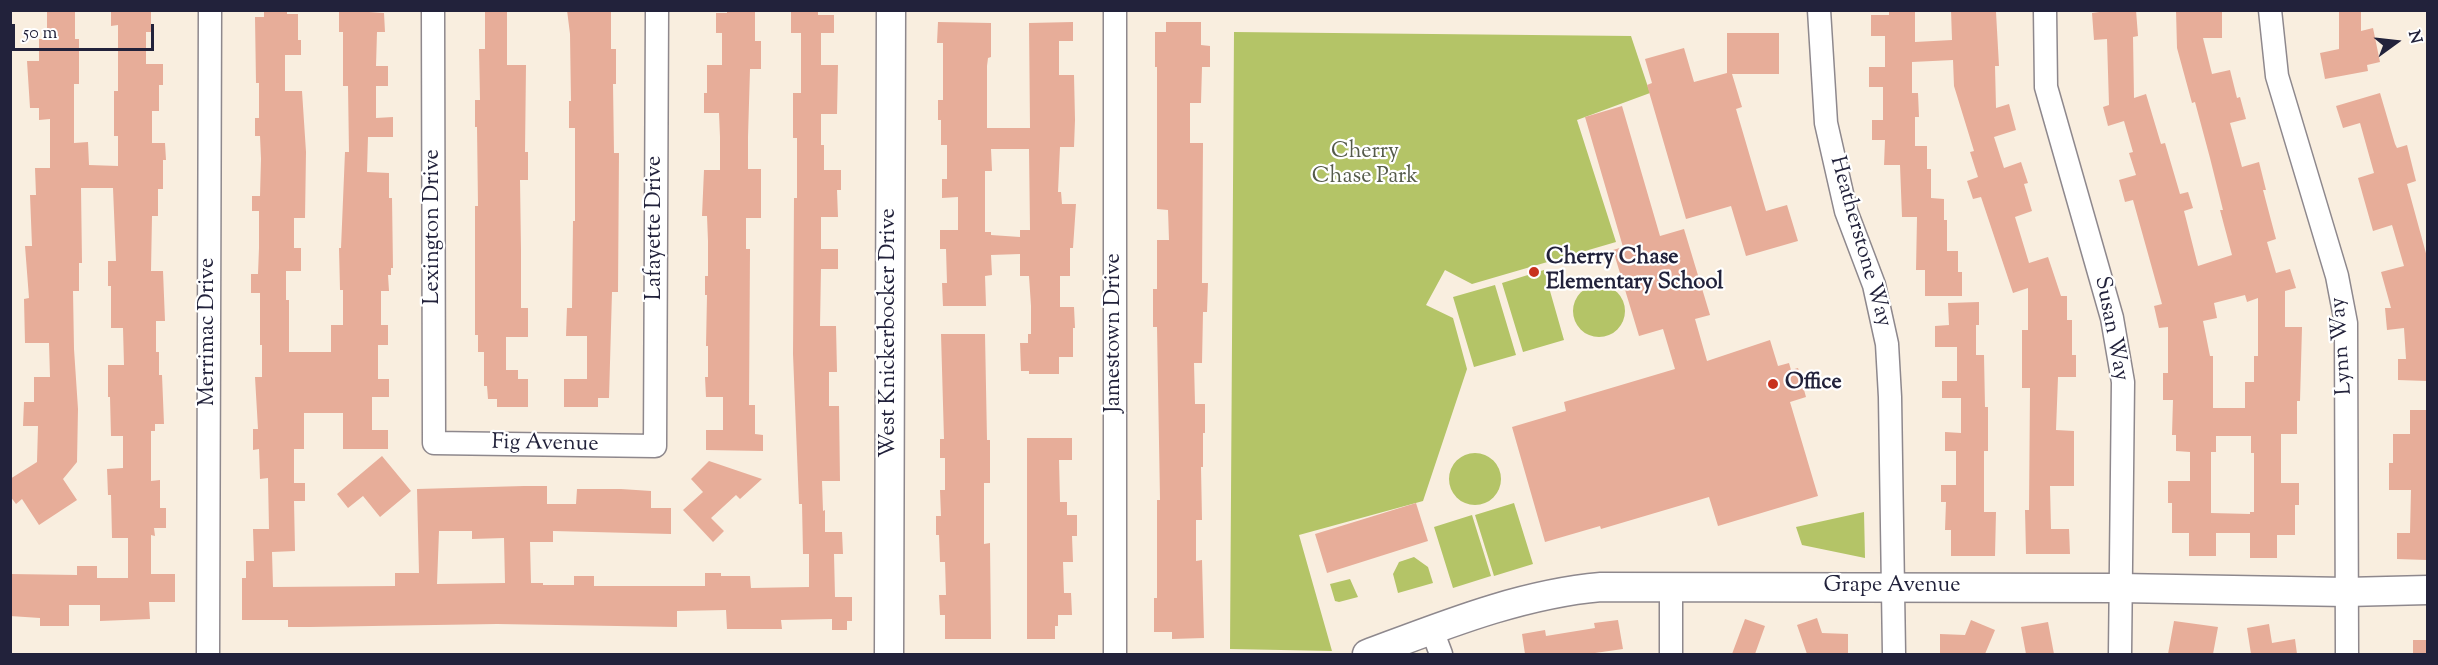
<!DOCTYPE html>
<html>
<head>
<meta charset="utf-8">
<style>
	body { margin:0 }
	#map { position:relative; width:2438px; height:665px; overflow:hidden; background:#f9eedf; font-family:"Sorts Mill Goudy",serif }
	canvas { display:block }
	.frame { position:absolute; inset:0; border:12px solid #22223b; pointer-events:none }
	.north { position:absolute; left:2366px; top:12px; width:60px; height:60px; -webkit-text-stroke:4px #fff; paint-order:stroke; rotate:75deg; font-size:16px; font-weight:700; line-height:24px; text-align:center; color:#22223b }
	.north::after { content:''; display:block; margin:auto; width:21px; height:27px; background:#22223b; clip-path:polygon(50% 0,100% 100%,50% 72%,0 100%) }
	.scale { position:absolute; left:12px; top:24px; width:142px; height:27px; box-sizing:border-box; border:3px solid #22223b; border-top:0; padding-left:8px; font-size:18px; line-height:21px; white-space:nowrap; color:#22223b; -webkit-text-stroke:4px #fff; paint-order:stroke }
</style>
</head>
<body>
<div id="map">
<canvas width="2438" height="665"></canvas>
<div class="frame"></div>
<div class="north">N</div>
<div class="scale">50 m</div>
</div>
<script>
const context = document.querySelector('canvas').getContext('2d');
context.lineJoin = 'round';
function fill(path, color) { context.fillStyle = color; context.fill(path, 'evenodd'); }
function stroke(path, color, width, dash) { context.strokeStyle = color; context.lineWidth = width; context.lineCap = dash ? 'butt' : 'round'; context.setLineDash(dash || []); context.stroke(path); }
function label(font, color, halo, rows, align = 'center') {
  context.font = font + ' "Sorts Mill Goudy",serif'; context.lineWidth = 4.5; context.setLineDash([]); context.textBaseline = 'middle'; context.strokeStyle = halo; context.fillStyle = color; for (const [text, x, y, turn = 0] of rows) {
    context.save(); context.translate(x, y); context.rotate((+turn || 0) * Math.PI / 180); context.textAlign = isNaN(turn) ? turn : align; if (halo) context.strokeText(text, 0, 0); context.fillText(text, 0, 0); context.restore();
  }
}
fill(new Path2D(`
	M1234 32 1631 36 1650 93 1577 120 1616 242 1472 284 1445 270 1426 305 1453 318 1467 369 1423 501 1299 535 1332 651 1230 649Z
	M1544 270 1564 340 1523 352 1502 283Z
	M1495 285 1516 355 1474 367 1453 297Z
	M1573 311a26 26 0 1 1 52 0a26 26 0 1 1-52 0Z
	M1449 479a26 26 0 1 1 52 0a26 26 0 1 1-52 0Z
	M1514 503 1533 564 1494 576 1475 515Z
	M1864 512 1865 558 1802 545 1796 527Z
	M1472 515 1491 576 1453 588 1434 527Z
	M1414 557 1428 567 1433 583 1398 593 1393 574 1399 562Z
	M1350 579 1358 597 1339 602 1335 601 1330 584Z`), '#b4c467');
fill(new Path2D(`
	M47 10H75V39H79V84H74V143L88 142 89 165 118 166V136H114V91H118V25L111 26V10H151V32H146V64H163V85H159V111H152V143H165L166 160H163V189H158V216H152L151 271H163L165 321H156V352H159V375H162L164 424H155V431H151V481L160 480V508H166V528H154L155 536 151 535V574H175V602H149L150 619 100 621V605H69V626H40V618L10 616V574L77 575V566H97V578H128V538H112L111 495H108L107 469 123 468V436H111L110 397H108V365H124L123 328H111V286H108V261H116L113 188H81L82 263H79V291H73L74 349 78 409 77 462 63 479 77 500 39 525 22 499 16 504 10 496V479L37 462 38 426H23L24 402H34V377H50L49 343H25L24 299 29 298 25 246H32L30 195H36L35 168H50V119L39 120V108H30L27 61H39V39H47Z
	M264 10H287V14H298V40H301V55H285V91H302L306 152 305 218H294V248H301V271H286V300H289V352H331V325H343V290H340L339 248H341L345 152H349L348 86H343V32H339V10L384 13 385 32H377L376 66H388V86H376V118L393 117V137H368L367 172 389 173V198H392L393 268H391V275H388L389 291H381V325H388V345H378V379H389V397H372V430H388V449H343V413H304V449H294V483H305V501H294L295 551 272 552 273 587 395 586V573H419L417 489 524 486H547V504H576L577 489H621L651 491V508H671V534L553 531V542H530L531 583H543V585H574V576H594V586H705V573H721V576H750L751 588 809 587V554H803L802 504H799L793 354 794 198H797V138H793V93H801V33H791V10H818V15H834V33H821V65H838L837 114H821V145H824V170H841V190H837L838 217H821V249H838V269H821L820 326H836L837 372H829V406H839L840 481H822L823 511 825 510V532H842L843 554H834L835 597H852V621H847V630H832V619L781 620 782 629H727L726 610 677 611V627L497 624 310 627H288V620H242V578H246V561H254L253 529H269L268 478 260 479 259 449 253 450V429H258L255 377H262V345H260V293H251V274H258L259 248V211H252V196H260L261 159 260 136H255V118H259V83H256L255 17H264ZM439 531H472V539L504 538 505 583 437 584Z
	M485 10H507V65H526L525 152H528V180H520L521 250V308H528V337H506V370H518V379H528V407H497V399H488L487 386H484V352H478V335H475V206H478L477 127H475V100H480L479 49H485Z
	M567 10H611V49H616V84H613L614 153H619L618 292H612L609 398H598V407H564V379H587V336H566L567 308H572L573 221H575V128H569V101H571L570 34Z
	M727 10H755V41H761V69H750L748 137V169H761V218H746V249H750L749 405H755V434L763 435V451L706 450V430H723V397H706L705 377H708V346H706L707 295H705V276H708V241L707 216H702L704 170H720V137L719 113H704V93H707V65H722V33H716V13H727Z
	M1889 10H1915V42L1952 40 1951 10 1996 12 1999 66H1995L1996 108 2009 104 2016 130 1994 137 2004 168 2021 162 2028 183 2024 184 2032 211 2015 217 2029 263 2048 257 2061 296H2067V320H2072V355H2076V377H2058L2056 430 2074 431V486H2050L2051 529H2069L2070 554H2026L2025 510H2029L2030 388H2022V330H2028V288L2013 293 1981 197 1973 199 1967 181 1978 177 1970 152 1974 151 1954 86 1953 60 1912 62V93H1918L1919 117H1915V146H1927V169H1931V198L1944 199V220H1947V251H1958V272H1962V296H1925V270H1916L1917 217H1902L1900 165H1884L1885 140H1872V120H1883V87H1869V67H1885V36H1871V15H1889Z
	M2114 10H2136L2138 36 2133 37 2134 98 2146 94 2161 144 2165 143 2180 194 2188 192 2193 208 2184 211 2198 266 2232 255 2220 210H2223L2210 158 2195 102 2192 103 2177 48 2176 10H2222V38H2203L2212 74 2230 70 2237 98 2240 97 2246 119 2230 123 2242 167 2259 162 2266 190H2263L2276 239 2267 242 2276 273 2290 269 2296 288 2285 291V327H2302L2300 401H2297V434H2281V483H2299V505H2295V535H2277V558H2250V533H2216V556H2189V533H2172V503H2168V481H2190V452L2176 451V435H2172L2173 400H2163V373H2168V327L2159 328 2154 306 2162 304 2133 200 2125 202 2119 180 2136 175 2129 153 2133 152 2124 121 2108 126 2103 107 2109 105 2107 39 2094 40 2092 13ZM2245 295 2247 302 2258 298V356H2254V382H2245V408H2213V356H2210L2203 321 2217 318 2214 303ZM2216 436H2251V453H2254V512H2250V514L2211 513V452H2216Z
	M2339 10H2361V31L2373 28 2380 62 2367 65 2368 71 2325 79 2320 53 2339 49Z
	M938 22 991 23V57L988 58 987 66V128H1030L1029 23 1073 22V41H1059V75H1074L1075 120 1074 147H1060L1058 192H1061L1062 204H1076L1073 248H1070V276H1060V307H1074L1075 328H1073V357H1059V374H1029V371H1021L1020 343H1028V334H1031V306L1029 276H1020V254L991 255 992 275 985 276 986 306H943L942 283H947L946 249H940V230H958V197L942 198V179H947V145H941V120H938V100H943V43H937ZM991 149H1029L1030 230H1020V237L991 235V232H985V171H992Z
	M1166 22H1201V45L1210 46V67H1202L1201 103H1190V143H1203L1202 283H1208L1207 312H1203L1202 363H1194L1195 404H1205V433H1203V467H1201L1202 520H1196V561L1202 560 1204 638 1172 639V632H1154V598H1157V500H1160L1157 327H1153V289H1157V240H1169L1168 210 1157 209V67H1155V32H1166Z
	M1727 33H1779V74H1732L1742 107 1736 109 1766 211 1787 205 1798 241 1746 256 1731 206 1686 219 1647 85 1652 83 1645 59 1684 48 1694 82 1727 73Z
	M2380 93 2395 144 2397 148 2407 145 2416 181 2407 184 2427 257V381L2398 380V359H2406L2404 328 2387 330 2385 308H2391L2381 272 2404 266 2392 225 2373 231 2358 178 2374 173 2360 123 2343 128 2336 106Z
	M1622 106 1660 236 1684 229 1710 315 1695 319 1707 361 1770 340 1778 366 1789 363 1791 370 1798 368 1806 397 1790 402 1818 496 1718 526 1709 497 1601 529 1600 526 1545 542 1512 427 1566 411 1564 402 1675 369 1663 329 1639 336 1613 250 1623 247 1585 117Z
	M1979 302V325H1976V355H1984L1985 407H1988V451H1984V512H1996L1995 556H1951V530H1945L1946 502H1941V485H1956V451H1945V432L1961 433V398H1942V381H1957V347H1935V326L1949 325 1948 303Z
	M941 334H985L987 440H990V483H984V544L990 543 991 639H945V615H940L939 595H946L945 562H940L939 535H936V516H941L940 490H945V458H940V439H944Z
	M2410 410H2427V560L2397 559V533H2410L2411 490H2389V463H2393V434H2410Z
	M1027 438H1072V460H1059L1060 502H1067V515H1077V536H1072L1073 562H1063L1064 593H1071L1072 615H1058V626H1055V639H1027Z
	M382 456 411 491 380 517 363 496 348 508 337 494Z
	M709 461 762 479 740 499 736 495 711 518 724 531 713 542 683 510 703 492 691 479Z
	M1416 503 1428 541 1327 573 1315 534Z
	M1817 618 1822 633 1848 634V654H1807L1797 625Z
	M1745 619 1765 626 1755 654H1732Z
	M1618 620 1623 649 1588 654H1525L1522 634 1545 630 1546 636 1595 628 1594 623Z
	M1971 620 1995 630 1985 654H1940V634L1965 635Z
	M2174 621 2218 627 2213 654H2168Z
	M2048 622 2054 654H2026L2021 627Z
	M2269 624 2272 643 2295 639 2297 654H2251L2247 628Z
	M2413 640H2427V654H2413Z`), '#e7ad99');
const minor = new Path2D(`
	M433 10 434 443 655 446 657 10
	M1819 10 1826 123 1846 211 1874 285 1887 344 1890 397 1894 654
	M2045 10 2046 87 2112 318 2123 382 2120 654
	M2270 10 2277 76 2337 276 2346 323 2347 654
	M1432 630 1441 654
	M208 654 210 10
	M1115 654V10
	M1671 654V587`);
const tertiary = new Path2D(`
	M889 654 891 10
	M1367 654C1442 626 1520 594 1601 587L2120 588 2346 592 2428 590`);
stroke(minor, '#8e888d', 25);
stroke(tertiary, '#8e888d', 31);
stroke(minor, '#fff', 22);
stroke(tertiary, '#fff', 28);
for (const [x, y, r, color] of [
	[1534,272,6,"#c8321e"],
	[1773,384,6,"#c8321e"]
]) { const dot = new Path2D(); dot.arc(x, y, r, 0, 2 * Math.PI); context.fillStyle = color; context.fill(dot); stroke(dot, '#fff', 2); }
label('22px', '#555b4a', '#fff', [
	["Cherry",1365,153],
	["Chase Park",1365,178]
]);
label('22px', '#22223b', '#fff', [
	["Lexington Drive",434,227,-90],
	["Lafayette Drive",656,228,-90],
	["Heatherstone Way",1859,242,74],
	["Susan Way",2110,329,79],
	["Merrimac Drive",209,332,-90],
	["West Knickerbocker Drive",890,333,-90],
	["Jamestown Drive",1115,333,-90],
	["Lynn Way",2343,346,-94],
	["Fig Avenue",545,445,1],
	["Grape Avenue",1892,587]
]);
label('bold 22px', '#22223b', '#fff', [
	["Cherry Chase",1546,259],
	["Elementary School",1546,284],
	["Office",1785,384]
], 'left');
</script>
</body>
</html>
